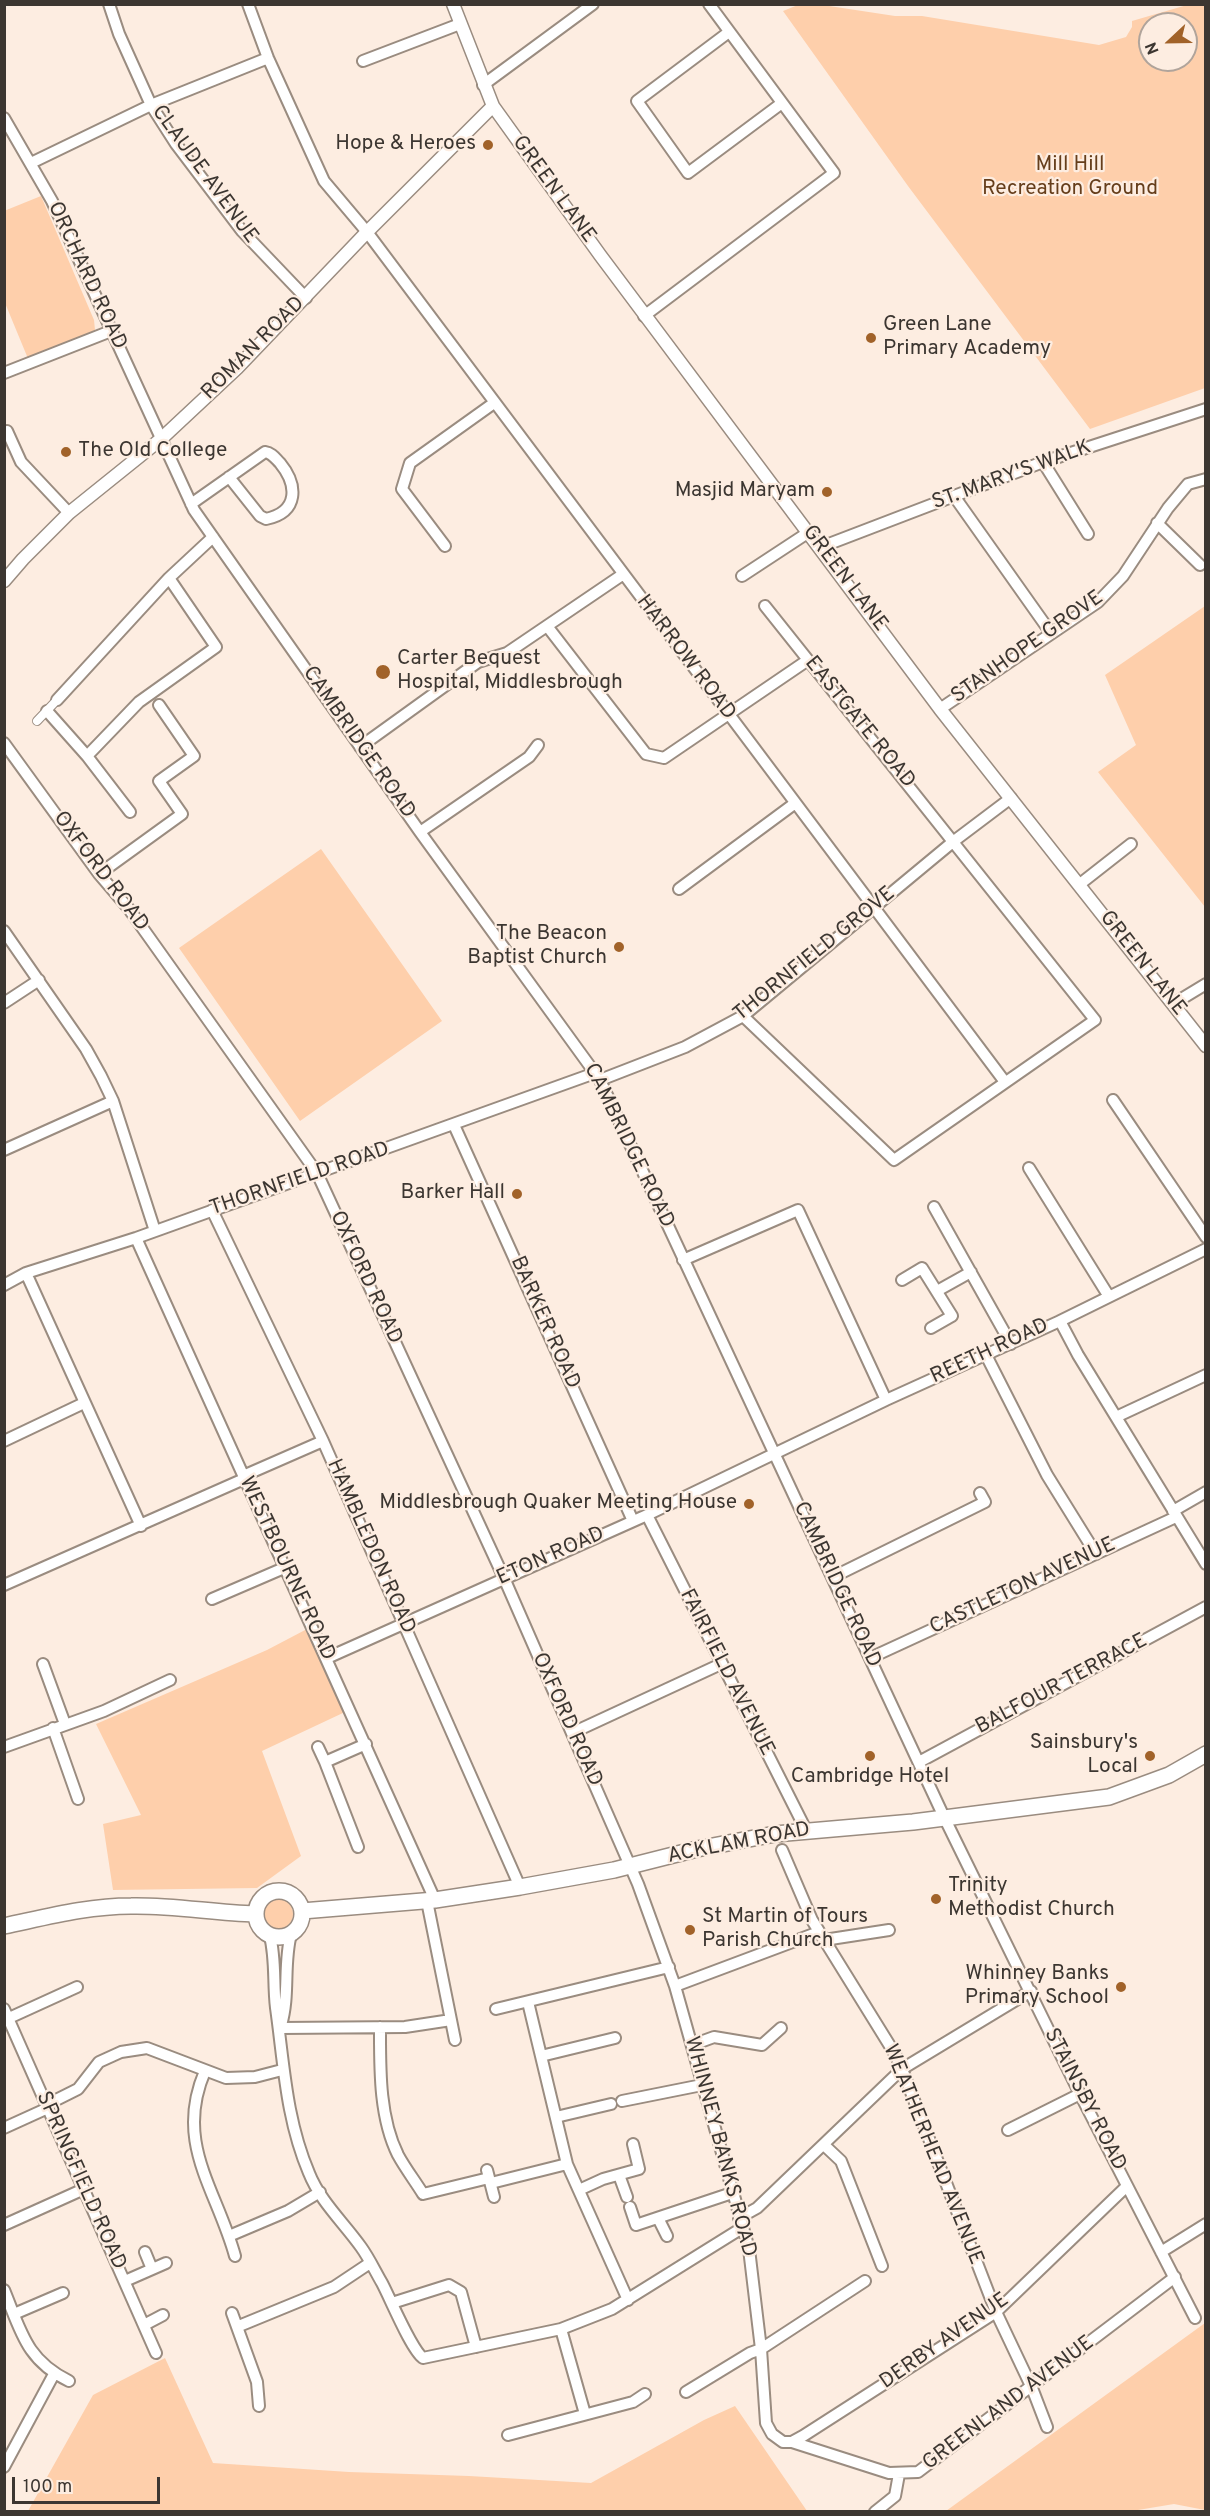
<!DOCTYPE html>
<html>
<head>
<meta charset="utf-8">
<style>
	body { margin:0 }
	#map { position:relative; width:1210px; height:2516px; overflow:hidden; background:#fdede1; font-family:Overpass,sans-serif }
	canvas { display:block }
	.frame { position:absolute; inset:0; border:6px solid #3c3631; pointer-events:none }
	.north { position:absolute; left:1138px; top:12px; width:60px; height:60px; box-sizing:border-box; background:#fdede1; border:2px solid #b0a49b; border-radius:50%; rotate:248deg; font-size:16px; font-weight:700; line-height:24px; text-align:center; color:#3c3631 }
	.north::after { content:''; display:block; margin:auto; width:21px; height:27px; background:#a16229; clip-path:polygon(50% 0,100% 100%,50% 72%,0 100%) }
	.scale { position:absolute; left:12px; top:2477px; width:148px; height:27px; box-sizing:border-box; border:3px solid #3c3631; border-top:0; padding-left:8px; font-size:18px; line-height:21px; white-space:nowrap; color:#3c3631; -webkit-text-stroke:4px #fdede1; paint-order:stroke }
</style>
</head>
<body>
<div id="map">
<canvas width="1210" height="2516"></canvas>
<div class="frame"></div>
<div class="north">N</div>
<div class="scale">100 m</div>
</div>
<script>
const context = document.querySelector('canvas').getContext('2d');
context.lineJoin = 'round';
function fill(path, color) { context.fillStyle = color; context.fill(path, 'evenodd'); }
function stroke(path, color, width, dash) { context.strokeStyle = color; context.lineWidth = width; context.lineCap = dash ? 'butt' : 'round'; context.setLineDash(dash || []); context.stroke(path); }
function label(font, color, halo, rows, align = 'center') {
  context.font = font + ' Overpass,sans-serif'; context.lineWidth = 4.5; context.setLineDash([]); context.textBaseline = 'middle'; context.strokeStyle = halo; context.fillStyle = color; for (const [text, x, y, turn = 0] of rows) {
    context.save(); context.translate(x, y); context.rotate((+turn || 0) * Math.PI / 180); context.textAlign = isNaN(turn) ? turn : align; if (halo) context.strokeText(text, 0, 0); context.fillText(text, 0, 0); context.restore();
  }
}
fill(new Path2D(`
	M816 4 895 16H922L1099 45 1126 37 1132 27V21L1187 5H1205V388L1090 429 908 186 783 11 798 5ZM1150 24H1186V60H1150Z
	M41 196 94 320 95 330 85 337 29 361 5 303 4 211Z
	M1205 606V907L1098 772 1136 745 1105 675Z
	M321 849 442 1021 300 1121 179 948Z
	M307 1629 345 1712 262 1751 301 1856 257 1888 113 1890 103 1824 141 1815 96 1724 267 1650Z
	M263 1914a15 15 0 1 1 30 0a15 15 0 1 1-30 0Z
	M1205 2323V2510L1174 2504 1126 2512 946 2511Z
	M165 2358 213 2463 349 2472 469 2476 591 2483 704 2420 735 2406 807 2511H28L93 2395Z`), '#fecfab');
const pedestrian = new Path2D(`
	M37 721 57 700`);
const minor = new Path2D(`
	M109 4 119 34 151 105 176 144 242 231 306 298
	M248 4 268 58 324 181 367 232 1005 1082
	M729 32 637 101 688 173 782 103
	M363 61 460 24
	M483 85 593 4
	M4 118 52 201 194 510 420 832 600 1080 944 1817 1080 2094 1195 2318
	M31 163 151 105 268 58
	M644 316 834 173 709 4
	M4 373 111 331
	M7 431 21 462 69 513
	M1043 462 1088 534
	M954 496 1051 633
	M191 504 265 452C272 453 275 458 280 463 298 485 299 512 266 519L260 516 229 477
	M1157 523 1200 565
	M445 546 402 489 410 463 494 403
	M821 547 1043 462 1206 409
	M742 576 809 532
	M547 626 646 754 664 758 808 660
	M57 700 169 578 213 537
	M940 709 1098 602 1123 576 1168 508 1188 484 1206 479
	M47 711 87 756
	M4 743 99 874 129 909 317 1173 504 1578 638 1884 675 1986 749 2249 761 2349 766 2423 772 2434 783 2442H792L803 2436 996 2312 1127 2186
	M360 747 478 662 507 653 622 575
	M130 812 87 756 139 702 216 647 169 578
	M420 832 529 757 538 745
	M99 874 182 814 159 781 194 756 159 705
	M1080 884 1131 844
	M679 889 794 804
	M4 931 86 1049 101 1076 113 1101 155 1231
	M4 1003 39 980
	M1173 1004 1206 984
	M743 1016 894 1160 1095 1020 765 606
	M600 1080 685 1047 743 1016 954 841 1011 798
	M1113 1100 1206 1237
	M454 1125 633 1521
	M4 1150 113 1101
	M1029 1168 1108 1295
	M934 1207 1011 1344
	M212 1210 323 1441 520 1887
	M136 1238 435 1900
	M683 1260 798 1210 886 1400
	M26 1273 141 1526
	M902 1280 922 1268 952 1316 931 1328
	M4 1285 26 1273 136 1238 595 1073
	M937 1291 971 1272
	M1060 1321 1078 1355 1206 1564
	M986 1355 1047 1475 1096 1554
	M1116 1417 1206 1375
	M4 1441 84 1403
	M243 1476 323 1441
	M1173 1511 1206 1492
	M647 1515 806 1830
	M833 1577 985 1502 980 1493
	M4 1585 244 1479
	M212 1599 284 1568
	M327 1658 647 1515 886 1400 1060 1321 1206 1249
	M870 1658 1176 1517
	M43 1664 65 1724
	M53 1728 78 1799
	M572 1733 721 1664
	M4 1747 104 1711 170 1680
	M318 1747 325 1762
	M919 1762 1206 1607
	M358 1847 325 1762 366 1744
	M782 1850 812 1920 895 2054 902 2069 996 2312 1032 2388 1047 2427
	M427 1901 455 2040
	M270 1936C276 1960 273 1984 276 2008 284 2065 286 2119 309 2173 320 2201 344 2223 361 2247 369 2258 375 2271 382 2283 391 2300 411 2349 423 2358L561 2329 612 2309 742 2228
	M824 1940 889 1930
	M675 1986 819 1932
	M528 2002 567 2164 628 2300
	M4 2009 156 2353
	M496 2009 669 1967
	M9 2018 77 1987
	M281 2025C290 1995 283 1964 291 1934
	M380 2027C380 2068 379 2117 398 2155 405 2168 415 2181 423 2194L489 2178
	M281 2028 405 2027 451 2020
	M692 2045 714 2037 762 2045 781 2028
	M541 2056 615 2038
	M205 2071C174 2143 216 2188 235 2256
	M622 2101 702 2085
	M46 2105 78 2089 99 2062 121 2052 147 2048 226 2078 255 2077 282 2070
	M556 2117 611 2104
	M4 2128 48 2108
	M1008 2130 1080 2094
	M824 2145 841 2161 882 2266
	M487 2170 494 2197
	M619 2175 627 2197
	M491 2183 567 2164
	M579 2190 603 2179 639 2169 633 2144
	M630 2207 636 2225 732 2193
	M658 2218 667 2236
	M739 2218 757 2208 902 2069 1031 1991
	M4 2225 84 2189
	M229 2236 288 2211 320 2192
	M145 2252 152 2269
	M1161 2252 1206 2224
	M125 2281 166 2263
	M4 2290C21 2331 26 2360 69 2381
	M392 2303 449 2285 461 2292 476 2347
	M232 2313 257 2382 259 2406
	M14 2314 63 2293
	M144 2325 163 2315
	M239 2326 334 2287 370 2263
	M561 2329 585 2414
	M686 2392 750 2353 761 2349 865 2281
	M508 2435 633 2402 645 2394
	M792 2442 889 2473 918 2472 1175 2277
	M4 2467 54 2374
	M875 2512 895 2496 899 2474`);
const tertiary = new Path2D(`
	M453 4 493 106 600 255 940 709 1206 1046
	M4 581 23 559 69 513 161 439 237 368 367 232 493 106`);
const primary = new Path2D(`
	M256 1914a23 23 0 1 1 46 0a23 23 0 1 1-46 0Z
	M302 1911 435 1900 520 1887 614 1870 697 1849 775 1834 913 1822 1109 1797 1169 1775 1206 1754
	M4 1926C47 1917 88 1906 131 1906 173 1905 214 1913 255 1914`);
stroke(pedestrian, '#9a8c80', 10);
stroke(minor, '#9a8c80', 14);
stroke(tertiary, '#9a8c80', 15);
stroke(primary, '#9a8c80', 18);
stroke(pedestrian, '#fff', 8);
stroke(minor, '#fff', 10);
stroke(tertiary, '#fff', 12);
stroke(primary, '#fff', 15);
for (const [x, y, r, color] of [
	[488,145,6,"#a16229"],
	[871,338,6,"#a16229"],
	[66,452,6,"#a16229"],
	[827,492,6,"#a16229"],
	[383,672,8,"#a16229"],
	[619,947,6,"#a16229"],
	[517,1194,6,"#a16229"],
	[749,1504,6,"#a16229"],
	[870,1756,6,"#a16229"],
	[1150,1756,6,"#a16229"],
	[936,1899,6,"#a16229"],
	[690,1930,6,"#a16229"],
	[1121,1987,6,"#a16229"]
]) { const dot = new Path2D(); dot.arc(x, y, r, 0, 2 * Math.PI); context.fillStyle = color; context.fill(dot); stroke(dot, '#fdede1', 2); }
label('21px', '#3c3631', '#fdede1', [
	["Hope & Heroes",476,145],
	["Green Lane",883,326,"left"],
	["Primary Academy",883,350,"left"],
	["The Old College",78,452,"left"],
	["Masjid Maryam",815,492],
	["Carter Bequest",397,660,"left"],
	["Hospital, Middlesbrough",397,684,"left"],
	["The Beacon",607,935],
	["Baptist Church",607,959],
	["Barker Hall",505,1194],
	["Middlesbrough Quaker Meeting House",737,1504],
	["Sainsbury's",1138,1744],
	["Local",1138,1768],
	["Cambridge Hotel",870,1778,"center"],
	["Trinity",948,1887,"left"],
	["Methodist Church",948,1911,"left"],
	["St Martin of Tours",702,1918,"left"],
	["Parish Church",702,1942,"left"],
	["Whinney Banks",1109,1975],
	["Primary School",1109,1999]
], 'right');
label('21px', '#663e1b', '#fdede1', [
	["Mill Hill",1070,166],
	["Recreation Ground",1070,190]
]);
label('21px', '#3c3631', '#fdede1', [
	["CLAUDE AVENUE",204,175,54],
	["GREEN LANE",553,190,54],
	["ORCHARD ROAD",86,276,65],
	["ROMAN ROAD",254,349,-45],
	["ST. MARY'S WALK",1012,476,-20],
	["GREEN LANE",844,579,53],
	["STANHOPE GROVE",1028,648,-35],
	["HARROW ROAD",685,658,53],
	["EASTGATE ROAD",859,723,51],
	["CAMBRIDGE ROAD",358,743,55],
	["OXFORD ROAD",100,872,53],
	["THORNFIELD GROVE",815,955,-39],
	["GREEN LANE",1142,964,52],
	["CAMBRIDGE ROAD",628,1146,64],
	["THORNFIELD ROAD",300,1180,-19],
	["OXFORD ROAD",365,1278,65],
	["BARKER ROAD",544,1323,66],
	["REETH ROAD",990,1352,-25],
	["HAMBLEDON ROAD",370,1547,66],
	["ETON ROAD",551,1557,-24],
	["WESTBOURNE ROAD",286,1569,65],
	["CAMBRIDGE ROAD",836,1585,65],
	["CASTLETON AVENUE",1023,1587,-25],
	["FAIRFIELD AVENUE",726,1673,63],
	["BALFOUR TERRACE",1062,1685,-28],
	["OXFORD ROAD",566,1720,66],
	["ACKLAM ROAD",739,1844,-11],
	["STAINSBY ROAD",1084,2100,63],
	["WHINNEY BANKS ROAD",719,2147,75],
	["WEATHERHEAD AVENUE",932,2155,68],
	["SPRINGFIELD ROAD",80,2181,66],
	["DERBY AVENUE",945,2342,-35],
	["GREENLAND AVENUE",1009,2404,-37]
]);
</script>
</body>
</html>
